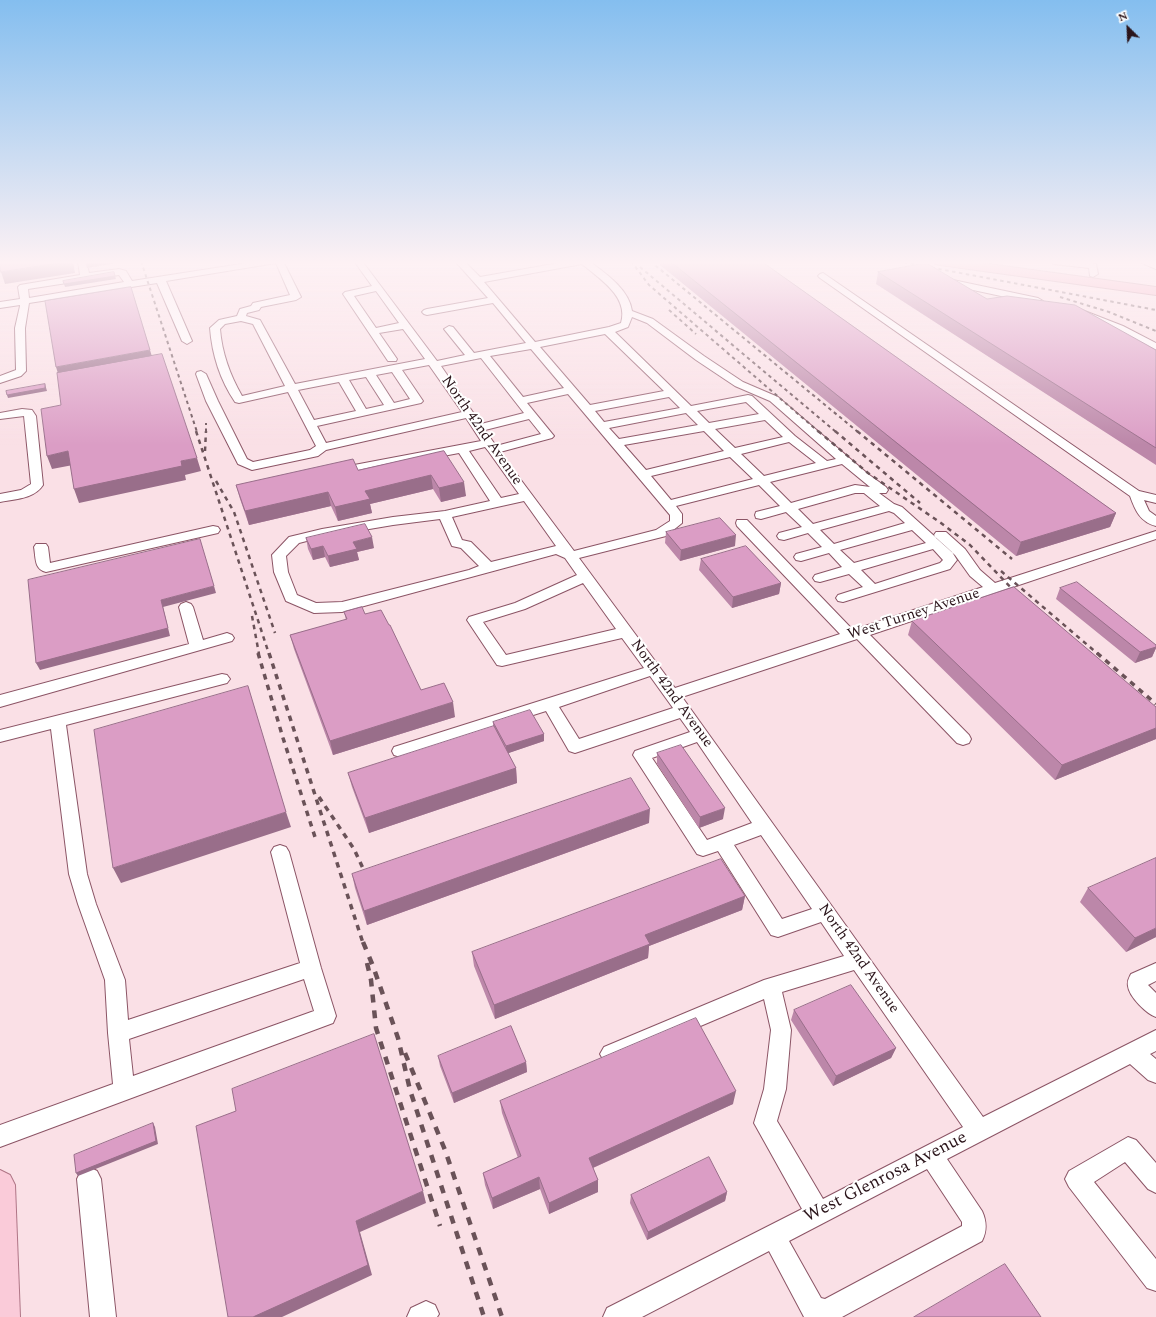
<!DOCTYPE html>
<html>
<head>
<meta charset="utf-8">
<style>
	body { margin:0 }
	#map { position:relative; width:1156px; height:1317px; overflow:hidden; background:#fae0e6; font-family:Spectral,serif }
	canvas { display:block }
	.north { position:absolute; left:1108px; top:8px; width:40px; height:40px; -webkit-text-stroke:3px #fff; paint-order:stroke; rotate:336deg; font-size:11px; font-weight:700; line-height:16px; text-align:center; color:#2b151b }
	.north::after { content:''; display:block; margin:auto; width:14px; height:18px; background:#2b151b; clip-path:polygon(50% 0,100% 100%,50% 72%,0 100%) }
</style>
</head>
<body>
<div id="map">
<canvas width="1156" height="1317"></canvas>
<div class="north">N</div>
</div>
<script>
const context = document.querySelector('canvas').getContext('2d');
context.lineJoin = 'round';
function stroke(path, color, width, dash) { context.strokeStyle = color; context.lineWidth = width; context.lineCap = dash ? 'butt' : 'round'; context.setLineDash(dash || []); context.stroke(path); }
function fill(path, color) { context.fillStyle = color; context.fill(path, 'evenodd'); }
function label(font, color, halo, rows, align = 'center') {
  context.font = font + ' Spectral,serif'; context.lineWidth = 4; context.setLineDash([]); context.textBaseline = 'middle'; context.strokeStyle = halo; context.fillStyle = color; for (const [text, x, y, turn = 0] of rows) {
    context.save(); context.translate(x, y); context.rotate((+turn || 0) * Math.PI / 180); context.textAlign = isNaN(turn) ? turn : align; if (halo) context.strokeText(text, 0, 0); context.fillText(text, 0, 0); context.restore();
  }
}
const minor = new Path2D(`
	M78 261H86L89 273 119 269 126 271 132 281 260 261H283L301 297 296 300 261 307 259 310 247 313 246 316 260 320 295 384 425 359 403 329 379 333 397 359 396 361H388L343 294 345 292 372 286 354 261H362L437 361 465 355 444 329 449 326 453 327 474 353 526 343 493 303 427 315 424 314 422 312 424 310 427 309 488 298 455 261H464L480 277 570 261H589C605 273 629 289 632 311L653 319 704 356 743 382 778 397 868 474 886 487 888 490 886 493H879L894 504 902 507 952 552 957 560 950 569 843 602 838 601 836 598 838 595 863 587 849 574 820 582 815 581 813 578 815 575 842 567 829 553 801 561 796 560 794 557 796 554 822 547 808 533 784 540 779 539 777 536 779 533 802 527 786 512 761 519 756 518 755 515 756 512 780 506 759 485 676 506 682 514V523L666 536 579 558 675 688 840 634 737 526 736 523 737 520H747L853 630 983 587 970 576 955 555 936 538 934 535 936 532H946L965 549 980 570 995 583 1156 531V539L870 635 969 735 971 739 969 743 963 745 957 743 857 639 682 697 983 1117 1156 1030V1051L1150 1054 1156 1059V1083L1148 1080 1130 1064 947 1159 982 1211C987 1222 987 1231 982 1241L842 1317H804L769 1251 642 1317H603L607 1308 802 1209 754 1123 764 1089 771 1030 764 999 611 1064 604 1061 600 1054 604 1047 764 980 844 956 821 922 778 937 771 935 718 851 703 856 697 854 633 755 635 751 690 732 680 718 575 753 569 751 546 711 400 757 394 755 392 751 394 747 644 668 622 638 502 666 497 665 467 620 469 617 515 603 577 575 565 558 556 554 342 612 314 613 286 601 274 572 272 555 289 537 322 529 393 517 445 511 490 501 459 453 337 476 333 475 331 472 333 469 481 441 466 418 326 450 318 456 252 470 238 464 206 401 196 374 197 372 201 371 206 374 218 401 247 459 253 462 310 450 316 446 288 392 239 403 235 402C220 380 212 354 210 328L219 320 237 316 240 309 251 306 253 303 290 295 276 263 166 281 192 341 187 344 182 341 157 283 29 303 25 328 26 371 21 376 0 383V376L16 370 15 328 20 306V305L0 308V302L20 299 18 287 20 285 80 275ZM582 264C600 279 629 297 621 323L609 327 535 342 484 282ZM119 275 124 282 29 298 28 289ZM376 291 399 323 376 328 354 296ZM632 317 647 323 696 360 735 386 770 401 836 459 827 461 795 436 752 396 748 395 691 406 615 332 628 327ZM241 321 253 324 285 386 242 396C230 375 222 353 220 329L225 324ZM605 334 664 391 590 405 540 347ZM531 349 564 388 523 397 490 356ZM481 358 524 413 481 424 441 366ZM429 365 462 412 326 443 317 426 421 403 423 401 402 370ZM392 372 410 399 394 403 376 375ZM366 377 384 405 366 409 349 380ZM339 382 356 411 314 420 298 390ZM568 394 670 515V521L656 530 574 551 500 452 552 438 554 436 527 403ZM669 397 680 408 604 422 595 411ZM746 402 759 414 709 423 697 411ZM686 413 698 425 619 439 609 428ZM529 419 541 434 496 446 485 430ZM765 420 783 437 735 448 715 429ZM704 431 724 451 646 470 624 445ZM789 442 816 463 764 476 741 454ZM485 447 489 452 519 494 501 498 469 451ZM730 457 753 479 671 500 651 476ZM842 464 870 487 855 485 791 503 770 482ZM855 493H864L880 506 813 524 798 509ZM524 501 556 546 491 562 471 542 462 540 452 517ZM889 511 894 513 905 523 834 544 820 530ZM440 519 452 546 461 548 479 566 469 570 342 602 316 603 297 595 288 572 286 556 299 543 322 537 393 525ZM912 530 926 543 854 563 840 550ZM933 549 943 560 940 563 875 584 861 570ZM583 583 616 629 506 655 483 622 525 609ZM650 676 673 708 579 739 559 707ZM697 742 752 823 707 840 652 758ZM761 835 812 909 782 919 734 845ZM854 970 963 1127 823 1199 777 1121 786 1089 791 1030 782 992ZM927 1169 962 1222V1226L825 1299 821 1298 789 1241Z
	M1050 261H1073L1096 264 1098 274 1093 277 1090 276 1089 268 1054 264Z
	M1141 261H1152L1156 263V269L1142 263Z
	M823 273 1139 491 1156 495V503L1144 500 1149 511 1156 516V526C1140 522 1135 510 1130 496L820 278 818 276 820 274Z
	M953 280 1038 298 1043 301 1038 304 950 285 948 283Z
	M1082 310 1123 326 1156 343V350L1117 330 1079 315 1077 313 1079 311Z
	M22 409 32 410 36 416 43 485C34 499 15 499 0 502V494L21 490 31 484 24 416 0 419V413Z
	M213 526 218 527 220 530 218 533 46 572C34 569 36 558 34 547L36 544H46L48 547 50 563Z
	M186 602 191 604 193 607 203 640 227 633 232 635 234 638 232 641 0 707V695L189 644 179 607 181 604Z
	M222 674 227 675 230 679 227 683 66 725 87 874 96 904 125 980 128 1020 300 963 271 852 274 847 280 845 286 847 289 852 321 968 336 1016 333 1023 0 1147V1125L113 1084 108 1033 105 980 78 904 69 874 51 729 0 742V730ZM304 979 314 1011 133 1076 129 1039Z
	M1156 963V981L1148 985 1156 993V1017C1147 1014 1129 997 1128 986 1127 981 1129 978 1131 974Z
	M1128 1137 1136 1140 1156 1163V1193L1148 1189 1125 1162 1094 1182 1156 1259V1291L1147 1288 1069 1187 1065 1179 1069 1171Z
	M89 1167 97 1171 101 1179 116 1317H90L77 1179 81 1171Z
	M426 1301 435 1305 439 1314 437 1317H407L411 1308Z`);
const major = new Path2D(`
	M0 1170 10 1175 15 1185 20 1317H0Z`);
const highway = new Path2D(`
	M934 261H967L1156 287V295L940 265 935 264Z`);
stroke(minor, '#8b5465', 2);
stroke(major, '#af7586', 2);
stroke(highway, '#af7586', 2);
fill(minor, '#fff');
fill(major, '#facbd9');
fill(highway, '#f6a9bf');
stroke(new Path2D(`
	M141 261 197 432
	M631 261 649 285 819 432
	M650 261 858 432
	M897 261 1156 310
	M640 267 836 432
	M1060 297 1109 312 1156 331
	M669 310 696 334
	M206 432V423`), '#6a5258', 2, [3.5, 3.5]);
stroke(new Path2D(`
	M196 431 269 654
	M818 431 868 473 941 523 970 545 1019 596
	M835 431 920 503
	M857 431 1012 559
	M205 451 206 431
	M216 481 234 512 275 633
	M1001 571 1098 654
	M252 616 259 654`), '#6a5258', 2.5, [4.5, 4.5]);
stroke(new Path2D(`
	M258 653 283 738 315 837
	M269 653 363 943
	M1097 653 1156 704
	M319 797 354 849 368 879`), '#6a5258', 3.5, [5.5, 5.5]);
stroke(new Path2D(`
	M363 942 373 966 398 1038 410 1090 484 1317
	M367 963 371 980 376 1028 440 1226
	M405 1053 445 1150 502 1317`), '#6a5258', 4.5, [8, 8]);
fill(new Path2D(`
	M660 261H761L1116 513 1110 527 1016 556 660 265Z
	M878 272 987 299 1156 350V465L876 284Z
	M444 451 466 496 441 502 433 489 370 504 372 513 338 521 331 506 249 525 240 499 236 485 358 470Z
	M666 532 735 546 680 561 665 543Z
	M306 538 374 548 357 552 359 560 330 567 325 557 313 560 308 549Z
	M701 559 781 583 779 594 732 608 699 570Z
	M1060 588 1156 645V648L1152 657 1135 663 1056 599Z
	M344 612 365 614 421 690 455 717 333 755 294 649 290 635 346 620Z
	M912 621 1156 707V739L1055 780 908 635Z
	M493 722 544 734V741L508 753 516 768 517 783 369 833 352 787 348 773 493 727Z
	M657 753 723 819 699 828 657 764Z
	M649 823 367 925 355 888 352 874Z
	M1088 888 1156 937 1126 952 1080 902Z
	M745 896 742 910 649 946 648 958 495 1019 474 966 472 952Z
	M794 1010 896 1048 891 1058 833 1086 791 1020Z
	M438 1056 526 1062 527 1072 454 1103 440 1066Z
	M500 1101 733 1104 593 1168 598 1180V1192L549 1214 540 1189 493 1209 485 1185 483 1173 518 1158 502 1113Z
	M727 1192 725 1201 647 1240 630 1203 631 1195Z`), '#bc87a9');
fill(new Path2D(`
	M73 261 75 273 5 284 1 272Z
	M91 261H128L87 268 85 262Z
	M115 276 116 279 65 287 64 284Z
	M150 350 154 363 60 380 56 367Z
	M45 384 47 391 8 398 7 395Z
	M68 451 73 465 52 469 47 456Z
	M197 458 201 471 185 475 186 480 79 503 74 489 181 461Z
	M431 475 433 489 370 504 372 513 338 521 335 507 365 491Z
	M464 482 466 496 441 502 439 488Z
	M328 492 331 506 249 525 245 511Z
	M1116 513 1110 527 1016 556 1021 542Z
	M736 535 735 546 680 561 681 550Z
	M372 537 374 548 357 552 359 560 330 567 328 556 353 542Z
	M323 546 325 557 313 560 311 549Z
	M781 583 779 594 732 608 733 597Z
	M214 586 216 593 163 607 170 636 40 670 36 663 161 600Z
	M1156 647V648L1152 657 1135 663 1140 652Z
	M453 702 455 717 333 755 330 741Z
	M1156 728V739L1055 780 1062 765Z
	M544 734V741L506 754V746Z
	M516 768 517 783 369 833 365 818Z
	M725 808 723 819 699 828 700 817Z
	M650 809 649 823 367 925 364 911Z
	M286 812 291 827 121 883 113 868Z
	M745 896 742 910 649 946 648 958 495 1019 494 1005 645 935Z
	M1156 928V937L1126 952 1135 938Z
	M896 1048 891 1058 833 1086 836 1076Z
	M526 1062 527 1072 454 1103 452 1093Z
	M736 1091 733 1104 588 1170 589 1158Z
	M153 1123 155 1127 158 1144 78 1176 76 1173Z
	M539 1177 540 1189 493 1209 492 1198Z
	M598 1180V1192L549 1214V1203Z
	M423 1191 426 1203 360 1232 372 1275 282 1317H253L356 1221Z
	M727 1192 725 1201 647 1240 648 1232Z`), '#996e8a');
const building = new Path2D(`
	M0 261H71L1 272Z
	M670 261H761L1116 513 1021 542Z
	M920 264H928L987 299 1007 296 1075 305 1156 350V448L878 272Z
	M114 272 115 276 64 284 63 281Z
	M131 287 150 350 56 367 45 301Z
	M162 354 197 458 181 461 182 466 74 489 68 451 47 456 41 409 61 405 57 373Z
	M45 384V388L7 395 6 391Z
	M444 451 464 482 439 488 431 475 365 491 370 499 335 507 328 492 245 511 236 485 353 459 358 470Z
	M720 518 736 535 681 550 666 532Z
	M365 524 372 537 353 542 357 549 328 556 323 546 311 549 306 538Z
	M200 539 214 586 161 600 168 628 36 663 28 580Z
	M746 546 781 583 733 597 701 559Z
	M1077 582 1156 645V647L1140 652 1060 588Z
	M1014 587 1156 707V728L1062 765 912 621Z
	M362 607 365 614 381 610 389 625H390L421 690 444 683 453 702 330 741 290 635 347 619 344 612Z
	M248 686 286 812 113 868 94 730Z
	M530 710 544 734 506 746 493 722Z
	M494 726 516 768 365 818 348 773Z
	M681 745 725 808 700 817 657 753Z
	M631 778 650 809 364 911 352 874Z
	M1156 858V928L1135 938 1088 888Z
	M721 859 745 896 645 935 650 944 494 1005 472 952Z
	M851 985 896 1048 836 1076 794 1010Z
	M696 1018 736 1091 589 1158 598 1180 549 1203 539 1177 492 1198 483 1173 521 1156 500 1101Z
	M511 1026 526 1062 452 1093 438 1056Z
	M374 1034 423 1191 356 1221 368 1265 253 1317H228L196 1126 236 1111 232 1089Z
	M153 1123 156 1141 76 1173 74 1155Z
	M709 1157 727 1192 648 1232 631 1195Z
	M1005 1264 1041 1317H914Z`);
fill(building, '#db9dc5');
stroke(building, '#996e8a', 1);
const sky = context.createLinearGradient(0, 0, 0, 445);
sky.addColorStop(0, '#84beef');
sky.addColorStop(0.59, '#fdf1f4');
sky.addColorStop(1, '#fdf1f400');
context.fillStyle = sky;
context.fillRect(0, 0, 1156, 445);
label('15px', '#2b151b', '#fff', [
	["North 42nd Avenue",481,431,55],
	["West Turney Avenue",914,615,-18],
	["North 42nd Avenue",671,694,54],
	["North 42nd Avenue",858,959,55]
]);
label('18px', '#2b151b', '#fff', [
	["West Glenrosa Avenue",886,1178,-27]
]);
</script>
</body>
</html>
